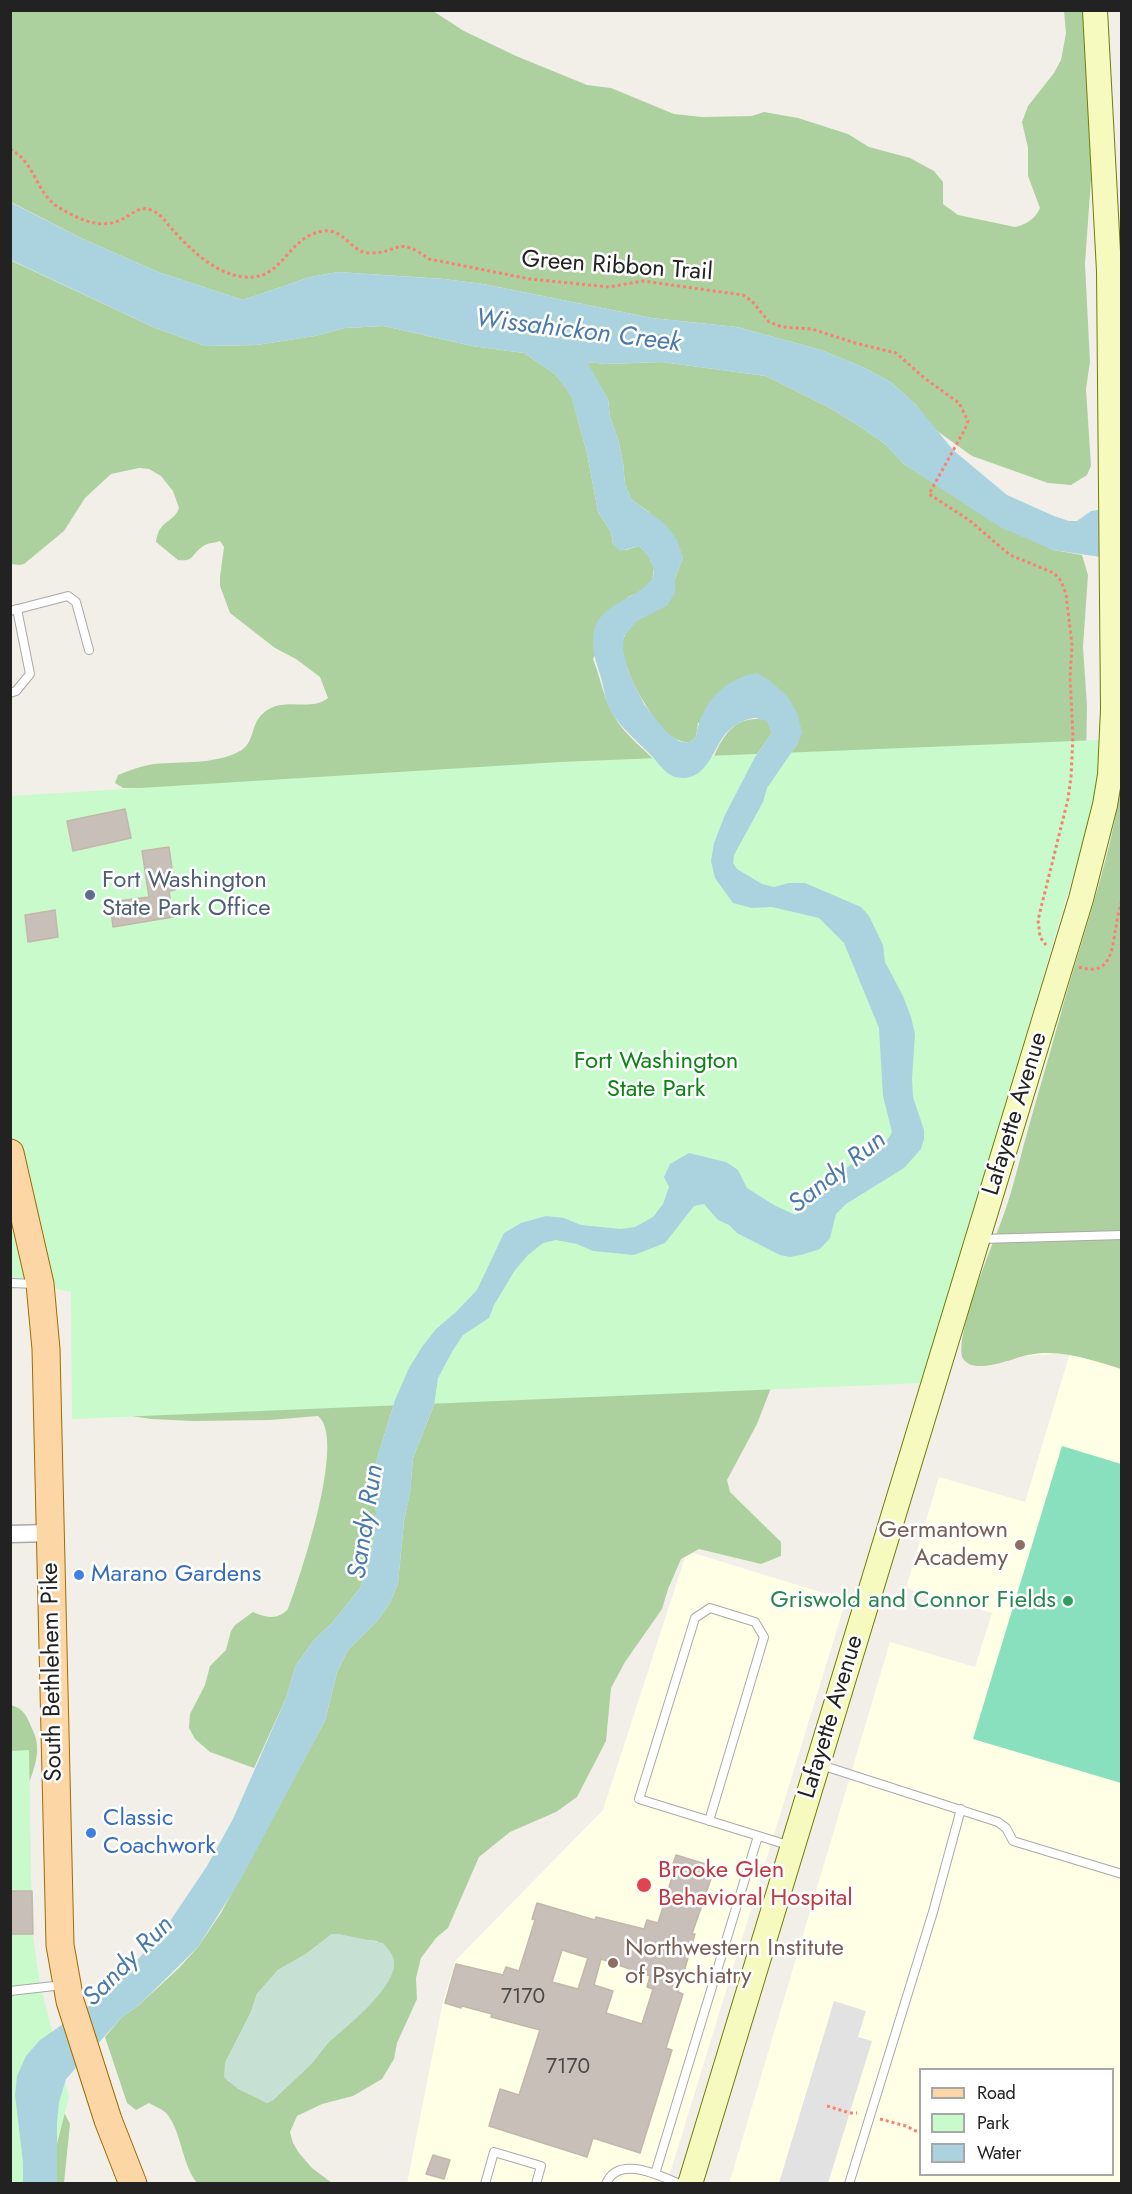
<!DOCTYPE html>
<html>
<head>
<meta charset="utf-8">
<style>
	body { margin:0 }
	#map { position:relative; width:1132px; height:2194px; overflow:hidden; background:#f2efe9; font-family:Jost,sans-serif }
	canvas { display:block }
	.frame { position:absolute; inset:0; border:12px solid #222; pointer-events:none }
	.legend { position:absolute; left:919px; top:2068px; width:195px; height:108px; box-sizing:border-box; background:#fff; border:2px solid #a7a7a7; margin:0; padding:8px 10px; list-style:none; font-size:18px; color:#222 }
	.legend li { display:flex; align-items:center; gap:12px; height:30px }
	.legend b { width:30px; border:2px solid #a7a7a7 }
</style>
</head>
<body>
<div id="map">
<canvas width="1132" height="2194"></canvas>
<div class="frame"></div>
<ul class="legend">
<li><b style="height:8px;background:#fcd6a4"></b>Road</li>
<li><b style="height:16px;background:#c8facc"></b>Park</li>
<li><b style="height:16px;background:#aad3df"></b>Water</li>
</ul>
</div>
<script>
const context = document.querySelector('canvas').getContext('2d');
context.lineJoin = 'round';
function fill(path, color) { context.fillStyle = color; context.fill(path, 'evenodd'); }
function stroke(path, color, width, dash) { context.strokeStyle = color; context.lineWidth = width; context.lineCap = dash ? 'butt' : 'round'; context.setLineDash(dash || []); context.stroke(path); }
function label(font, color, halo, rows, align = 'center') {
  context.font = font + ' Jost,sans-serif'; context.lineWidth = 5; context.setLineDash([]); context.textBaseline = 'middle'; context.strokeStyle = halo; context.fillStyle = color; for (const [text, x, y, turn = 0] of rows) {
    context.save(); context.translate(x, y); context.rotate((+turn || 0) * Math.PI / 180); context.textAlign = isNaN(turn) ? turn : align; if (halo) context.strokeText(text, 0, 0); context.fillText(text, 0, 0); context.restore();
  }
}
fill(new Path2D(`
	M1121 873V2183L729 2184 890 1642 975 1667 992 1613 906 1588 939 1477 1025 1502 1070 1353 974 1359ZM920 2070H1112V2174H920Z
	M687 1551 846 1600 667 2183 407 2184 443 2001 456 1960 603 1810Z`), '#ffffe5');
fill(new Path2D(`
	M10 11H433L464 31 516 56 587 85 611 88 674 114 702 117 752 116 764 112 798 118 848 134 869 147 910 158 934 171 943 182V204L958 215 1015 227C1026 225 1036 218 1040 208L1028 176V148L1022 122 1028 106 1054 73 1061 60 1066 33 1064 11H1086L1092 165 1085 264 1090 362 1086 389 1091 466 1087 475 1071 485 1048 483 972 456 933 428 917 406 892 383 865 368 821 350 737 327 652 318 483 284 444 279 338 272 310 277 243 300 158 272 83 239 11 202Z
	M10 260 153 327 205 346 256 345 315 336 345 328 384 326 472 346 524 353 555 374 571 395 587 453 598 512 611 532 613 544 626 550 639 546 648 555 654 568 652 580 644 590 628 597 593 659C601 678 603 698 614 716 625 736 647 751 662 768L714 756C725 732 737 715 767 720L772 733 755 757 395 1400 377 1459 374 1485 376 1513 374 1540 369 1563 360 1588 332 1623 314 1640 296 1665 286 1698 254 1768 210 1752 195 1739 189 1728 190 1714 205 1685 210 1666 226 1650 231 1631 235 1625 253 1612C266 1618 278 1620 288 1609 300 1577 347 1439 318 1416L270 1420 193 1421 151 1419 118 1414 153 788H123L115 783 118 775C130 770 141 766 154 764 182 761 214 765 240 751 258 741 247 720 271 708 289 699 311 711 328 698L320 677 296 659 275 648 230 613 220 586V577L224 547 220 541C215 543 206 543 202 547 191 555 194 562 178 560L156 542C159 519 174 523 179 508L173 491 161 476 149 469 139 468 111 474 85 498 64 531 24 564 19 565 11 564Z
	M586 362 606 364 662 362 766 376 832 409 862 428 885 444 905 465 934 483 1053 550 1082 555 1088 575 1083 647 1087 706 1086 763 774 1380 757 1424 727 1480 730 1492 781 1542V1556L761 1564 699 1549 681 1559 668 1589 662 1609 625 1662 611 1688 606 1741 577 1797 556 1812 510 1832 479 1857 448 1928 436 1938 421 1958 416 1978 417 1999 397 2043 394 2059 382 2079 353 2096 322 2104 297 2116 290 2132 293 2143 299 2153 312 2168 332 2183H197C181 2163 182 2131 166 2113 162 2109 154 2106 149 2103L136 2110 127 2103 105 2037 121 2018 139 2005 179 1968 198 1947 221 1913 325 1721 337 1672 348 1650 378 1620 391 1601 398 1583 404 1521 410 1492 413 1458 434 1405 438 1378 767 788 798 743 797 713 698 723 696 737 689 743C680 741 671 738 665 731 649 714 613 657 625 635 635 617 659 604 675 592V579L683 557 649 512 631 499 625 484 623 462 618 439 610 417 608 399ZM332 1934H338L357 1939 377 1941 394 1967C382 1998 356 2018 331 2040 323 2047 318 2057 310 2065 298 2077 285 2088 273 2100L267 2103 228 2081 225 2077V2063L251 2012 257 1994 278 1970 306 1954Z
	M1121 786V1369C1093 1360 1059 1348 1028 1355 1013 1358 976 1375 964 1360 951 1344 993 1243 1001 1222 1011 1196 1017 1170 1024 1144 1036 1100 1049 1057 1061 1013 1082 937 1109 864 1121 786Z
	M10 1705C21 1707 26 1714 30 1724 33 1731 37 1738 37 1746 39 1768 20 1802 11 1822Z
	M59 2102 70 2124 64 2183 57 2184V2123Z`), '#add19e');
fill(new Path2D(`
	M332 1934H338L383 1943C389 1950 396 1957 394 1967 389 1993 350 2023 331 2040 323 2047 318 2057 310 2065 298 2077 285 2088 273 2100L267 2103 238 2089 224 2077 225 2063 251 2012 257 1994 278 1970 306 1954Z`), '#c6e0d4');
fill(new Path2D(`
	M1099 740 1100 785 922 1383 72 1419 71 1292 21 1281H11V796L560 762Z
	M29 1750 32 1929 40 1984 69 2097 47 2183H11L10 1751Z`), '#c8facc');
fill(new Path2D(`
	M1062 1446 1121 1464V1783L973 1739Z`), '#88e0be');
fill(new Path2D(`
	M834 2001 866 2011 858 2037 872 2041 828 2183H779Z`), '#e2e2e2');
fill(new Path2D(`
	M10 202 83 239 158 272 243 300 310 277 338 272 444 279 483 284 652 318 737 327 781 339 821 350 865 368 892 383 917 406 953 450 1007 495 1054 516 1069 521H1077L1091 511 1122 506 1114 559 1053 550 1000 527 905 465 885 444 862 428 832 409 766 376 662 362 606 364 587 362 608 399 610 417 618 439 623 462 625 484 631 499 665 524 677 540 683 557 675 579V592L668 605 637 621 624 636 623 650 628 671 644 704 666 732 679 741 689 743 696 737C701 704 723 679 757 673L769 680 788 697 797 713 802 732 798 743 767 788 763 802 734 855 733 863 737 869 762 884 774 887 789 883H805L861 907 869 916 883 945 885 962 903 996 911 1017 915 1034 912 1078 913 1097 924 1130V1139L921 1149 904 1168 846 1204 836 1214 830 1238 820 1249 801 1255 790 1257 780 1255 737 1233 729 1225 718 1220 704 1204 694 1206 665 1243 634 1255 593 1251 577 1244 556 1240 543 1243 528 1255 515 1270 494 1305 489 1318 463 1335 453 1350 438 1378 434 1405 413 1458 410 1493 404 1521 398 1583 391 1601 378 1620 348 1650 337 1672 325 1721 316 1738 241 1879 198 1947 139 2005 121 2018 66 2079 59 2102 57 2123V2184L23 2183V2162L15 2095 17 2076 26 2056 40 2040 105 1995 162 1933 207 1866 233 1819 286 1698 296 1665 314 1640 332 1623 360 1588 369 1563 374 1540 376 1513 374 1485 377 1459 395 1400 409 1368 422 1347 436 1329 456 1312 477 1290 504 1233 521 1223 546 1216 564 1218 581 1225 621 1229 635 1227 653 1217 663 1204 669 1187 664 1177 670 1164 689 1153 726 1162 738 1170 747 1188 774 1205 795 1215 802 1210C805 1191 820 1188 834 1178 840 1174 846 1168 852 1164 866 1154 885 1148 892 1132L883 1096 879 1028 844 943 819 918 772 907 752 908 733 903 715 878 711 861 714 843 725 815 755 757 772 733 767 721C763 720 757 718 754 718 743 719 729 728 723 737 712 753 704 784 675 777 664 773 657 761 649 753 638 742 626 732 617 720 605 707 605 690 600 674 595 659 588 637 598 621 616 592 683 590 639 546L620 551 613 544 611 532 598 512 587 453 571 396 555 374 524 353 472 346 384 326 345 328 315 336 256 345 205 346 153 327 11 260Z`), '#aad3df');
const building = new Path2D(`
	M125 809 131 838 73 851 67 821Z
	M169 847 175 890 169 891 173 917 113 927 110 902 149 897 142 851Z
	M55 910 58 937 28 942 25 915Z
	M676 1855 715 1867 692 1934H695L678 1992 683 1994 666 2048 672 2050 640 2153 593 2138 587 2157 489 2126 500 2089 519 2095 540 2030 491 2017 492 2014 462 2006 461 2008 445 2003 456 1964 503 1975 506 1967 519 1971 535 1920 532 1919 537 1903 595 1920 596 1917 644 1929 647 1920 658 1923 673 1874 670 1873ZM562 1950 588 1958 578 1989 552 1982ZM601 1959 650 1976 647 1987 653 1989 642 2024 606 2013 613 1991 594 1985Z
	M10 1891H32L33 1934H10Z
	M433 2155 450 2160 444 2179 426 2174Z`);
fill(building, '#c7bfb8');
stroke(building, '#c4b6ab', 1.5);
const lane = new Path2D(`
	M10 611 68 596 76 602 89 650
	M10 693 16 691 30 674 17 609
	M981 1239 1122 1235
	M10 1283 37 1284
	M821 1765 998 1822 1006 1828 1013 1841 1122 1874
	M709 1821 764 1637 755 1622 710 1608 695 1618 639 1799 791 1846
	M10 1991 63 1985
	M655 2174 758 1836
	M485 2184 494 2152 541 2166 536 2184
	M606 2184C618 2154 660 2176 680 2184
	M849 2184 933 1912 961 1809`);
const street = new Path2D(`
	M10 1534 50 1533`);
const secondary = new Path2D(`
	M690 2184 1081 899 1105 805 1110 775 1113 709 1109 271 1095 10`);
const primary = new Path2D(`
	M10 1153 40 1284 46 1349 60 1945 70 2001 108 2120 133 2184`);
stroke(lane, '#a9a9a9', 10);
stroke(street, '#a9a9a9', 19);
stroke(secondary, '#707d05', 26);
stroke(primary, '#a06b00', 29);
stroke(new Path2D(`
	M10 149C35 162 36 193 58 207 76 218 98 229 118 221 130 217 137 205 151 210 160 213 165 221 171 228 190 249 215 274 244 277 284 281 286 237 323 231 344 228 351 253 370 253 400 253 397 235 429 259L530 279 609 287 643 281 743 295 752 301 769 322 782 327 812 329 855 343 896 353 923 377 959 403 968 421 965 429 929 494 969 520 1010 555 1054 573 1061 581 1066 594 1072 645 1070 677 1073 736 1071 777 1068 799 1038 920 1040 937 1046 945
	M1079 967C1112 978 1112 947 1116 927 1117 917 1120 908 1122 899
	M827 2106 850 2113H857
	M880 2119 906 2126 920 2133`), '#fa8072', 3, [3, 3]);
stroke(lane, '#fff', 8);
stroke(street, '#fff', 16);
stroke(secondary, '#f7fabf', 24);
stroke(primary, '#fcd6a4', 27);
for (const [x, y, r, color] of [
	[90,895,6,"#5c6f8a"],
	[1020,1545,6,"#8d6e63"],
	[79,1575,6,"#3f7fe0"],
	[1068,1601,6,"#2e9e5b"],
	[91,1833,6,"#3f7fe0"],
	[644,1885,8,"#e0444e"],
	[613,1963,6,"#8d6e63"]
]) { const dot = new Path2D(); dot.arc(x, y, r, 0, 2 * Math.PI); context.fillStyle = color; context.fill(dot); stroke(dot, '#fff', 2); }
label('21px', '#4b4948', null, [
	["7170",523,1998],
	["7170",568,2068]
]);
label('24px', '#222', '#fff', [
	["Green Ribbon Trail",617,267,4],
	["Lafayette Avenue",1016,1114,-73],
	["South Bethlehem Pike",53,1672,-91],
	["Lafayette Avenue",832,1717,-73]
]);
label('24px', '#4e5e75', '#fff', [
	["Fort Washington",102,881],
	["State Park Office",102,909]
], 'left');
label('24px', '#0c8416', '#fff', [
	["Fort Washington",656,1062],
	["State Park",656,1090]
]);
label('24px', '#785e54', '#fff', [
	["Germantown",1008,1531],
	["Academy",1008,1559],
	["Northwestern Institute",625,1949,"left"],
	["of Psychiatry",625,1977,"left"]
], 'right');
label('24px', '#366cbe', '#fff', [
	["Marano Gardens",91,1575],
	["Classic",103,1819],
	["Coachwork",103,1847]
], 'left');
label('24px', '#27864d', '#fff', [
	["Griswold and Connor Fields",1056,1601]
], 'right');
label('24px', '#be3a42', '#fff', [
	["Brooke Glen",658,1871],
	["Behavioral Hospital",658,1899]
], 'left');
label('italic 26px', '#4a7aab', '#fff', [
	["Wissahickon Creek",578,332,7],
	["Sandy Run",838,1173,-38],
	["Sandy Run",367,1522,-81],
	["Sandy Run",129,1962,-45]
]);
</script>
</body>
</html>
